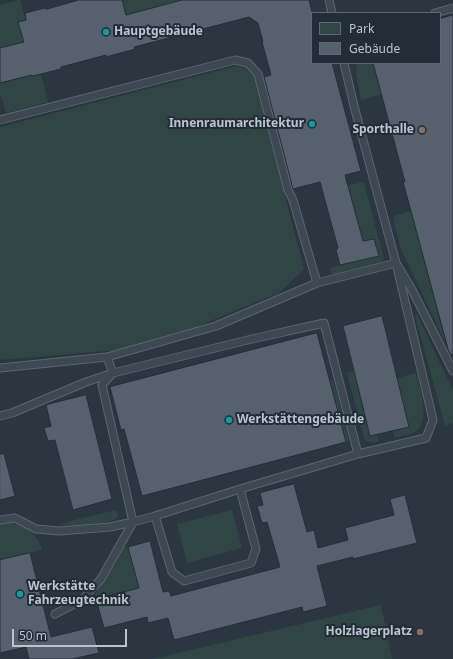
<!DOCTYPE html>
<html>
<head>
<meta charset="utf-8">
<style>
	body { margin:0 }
	#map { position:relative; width:453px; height:659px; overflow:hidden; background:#2a3741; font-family:"Noto Sans",sans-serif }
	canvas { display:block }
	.legend { position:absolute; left:311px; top:12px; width:130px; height:52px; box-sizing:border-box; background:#222d37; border:1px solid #5f6972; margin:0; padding:5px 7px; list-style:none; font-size:12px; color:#bbc3cb }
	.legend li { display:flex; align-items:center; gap:8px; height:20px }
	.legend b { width:20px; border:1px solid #5f6972 }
	.scale { position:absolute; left:12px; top:629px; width:115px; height:18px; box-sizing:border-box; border:2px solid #bbc3cb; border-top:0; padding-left:5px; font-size:12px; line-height:14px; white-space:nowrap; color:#bbc3cb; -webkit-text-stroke:3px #222d37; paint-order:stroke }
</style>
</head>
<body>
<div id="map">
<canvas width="453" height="659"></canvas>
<ul class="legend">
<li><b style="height:11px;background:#2f4644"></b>Park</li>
<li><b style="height:11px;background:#55626e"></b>Gebäude</li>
</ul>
<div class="scale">50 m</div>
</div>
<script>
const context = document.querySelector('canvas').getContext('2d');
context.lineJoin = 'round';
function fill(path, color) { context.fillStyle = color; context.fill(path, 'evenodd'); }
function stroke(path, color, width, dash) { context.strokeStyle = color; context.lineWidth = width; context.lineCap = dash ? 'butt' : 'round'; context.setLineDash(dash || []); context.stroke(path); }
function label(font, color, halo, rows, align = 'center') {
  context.font = font + ' "Noto Sans",sans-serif'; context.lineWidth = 4; context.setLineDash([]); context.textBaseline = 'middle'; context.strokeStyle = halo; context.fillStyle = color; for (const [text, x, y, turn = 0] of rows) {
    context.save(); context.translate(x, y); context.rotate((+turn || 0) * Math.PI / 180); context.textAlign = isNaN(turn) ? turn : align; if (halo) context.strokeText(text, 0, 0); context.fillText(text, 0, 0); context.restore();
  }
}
fill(new Path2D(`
	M18 0H20L26 20 19 22 24 42 0 48V5Z
	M122 0H182L126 15Z
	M356 63H373L382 94 361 100 357 80Z
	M236 66 245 68 254 76 304 269 279 293 191 329 118 350 2 360 0 358V127Z
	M41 74 48 102 6 113 1 95H0V83L32 75 33 76Z
	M362 182 364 183 384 259 381 262 334 274 331 273 330 268 378 256V255L375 245 376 244 375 240 373 239 363 241 348 186Z
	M411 211 446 344 401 249 393 219 394 216Z
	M417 314 453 391V423L445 426 415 316Z
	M354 371 370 436 377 435 379 441C372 443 369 444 364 438L347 373Z
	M416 373C420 388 431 421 416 431 410 435 401 436 395 438L393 431 409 427 397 378Z
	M333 380 349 441 346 442 330 381Z
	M116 510 118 514V517L112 521 98 524 77 526 60 525 70 521Z
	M232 510 242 548 187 563 177 524Z
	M8 522C25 527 37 532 42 550L0 560V523Z
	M124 547H128L139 588 96 599 95 594C107 579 116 564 124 547Z
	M381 605 392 659H153Z`), '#2f4644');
const building = new Path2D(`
	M79 0H122L126 15 182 0H309L312 12V63H332L361 171 345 175 363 241 374 239 379 256 340 265 336 250 338 248 320 182 293 189 264 77 271 75 262 42H263L258 23 249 17 134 47 135 49 106 57V55L61 67V69L33 76 32 75 0 83V48L24 42 18 22 26 20 25 13 45 8 46 9Z
	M453 15V354H450L448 349 411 211 403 182H405L373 63H440V19Z
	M382 316 409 427 370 436 343 326Z
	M317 333 346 442 142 496 124 429 121 430 110 387Z
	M86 395 112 499 73 510 55 440 48 441 44 428 51 426 46 405Z
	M0 454H4L15 496 0 500Z
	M294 484 307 532 314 530 318 548 348 540 345 528 394 515 390 499 405 495 417 543 353 559V557L317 566 327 606 303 612 302 607 174 640 168 618 148 623 147 617 104 628 96 599 139 588 128 547 150 541 163 592 169 591 171 596 280 567 267 522 262 523 257 506 263 505 260 493Z
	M30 553 51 637 92 627 99 653 72 659H29L26 647 0 653V560Z`);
fill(building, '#55626e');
stroke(building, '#242f39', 1);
const lane = new Path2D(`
	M329 0 332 13
	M435 13 453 8
	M0 120 235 60 248 63 258 74 288 190 293 200 317 283
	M107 357 113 373 252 339 324 323 358 454
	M0 368 107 357 216 326 317 283 396 263 411 288 453 371
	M0 416 12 413 86 382 113 373
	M155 516 172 572 184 581 251 563 256 549 240 489
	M0 520 15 518 36 529 59 531 110 527 133 522 155 516 240 489 358 454 426 438 433 420 396 263 354 106 344 63
	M55 614 82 600 101 579 133 522 102 385 113 373`);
stroke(lane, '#5c666f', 9);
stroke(lane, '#3e4851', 7);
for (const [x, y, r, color] of [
	[106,32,4,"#0f9aa8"],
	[312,124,4,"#0f9aa8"],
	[422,130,4,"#8d6e63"],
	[229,420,4,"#0f9aa8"],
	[20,594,4,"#0f9aa8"],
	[420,632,4,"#8d6e63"]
]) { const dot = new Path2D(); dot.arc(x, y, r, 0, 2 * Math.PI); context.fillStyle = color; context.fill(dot); stroke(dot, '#222d37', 1.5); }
label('bold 12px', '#bbc3cb', '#222d37', [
	["Hauptgebäude",114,32],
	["Innenraumarchitektur",304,124,"right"],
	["Sporthalle",414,130,"right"],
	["Werkstättengebäude",237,420],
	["Werkstätte",28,587],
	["Fahrzeugtechnik",28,601],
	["Holzlagerplatz",412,632,"right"]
], 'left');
</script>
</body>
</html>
